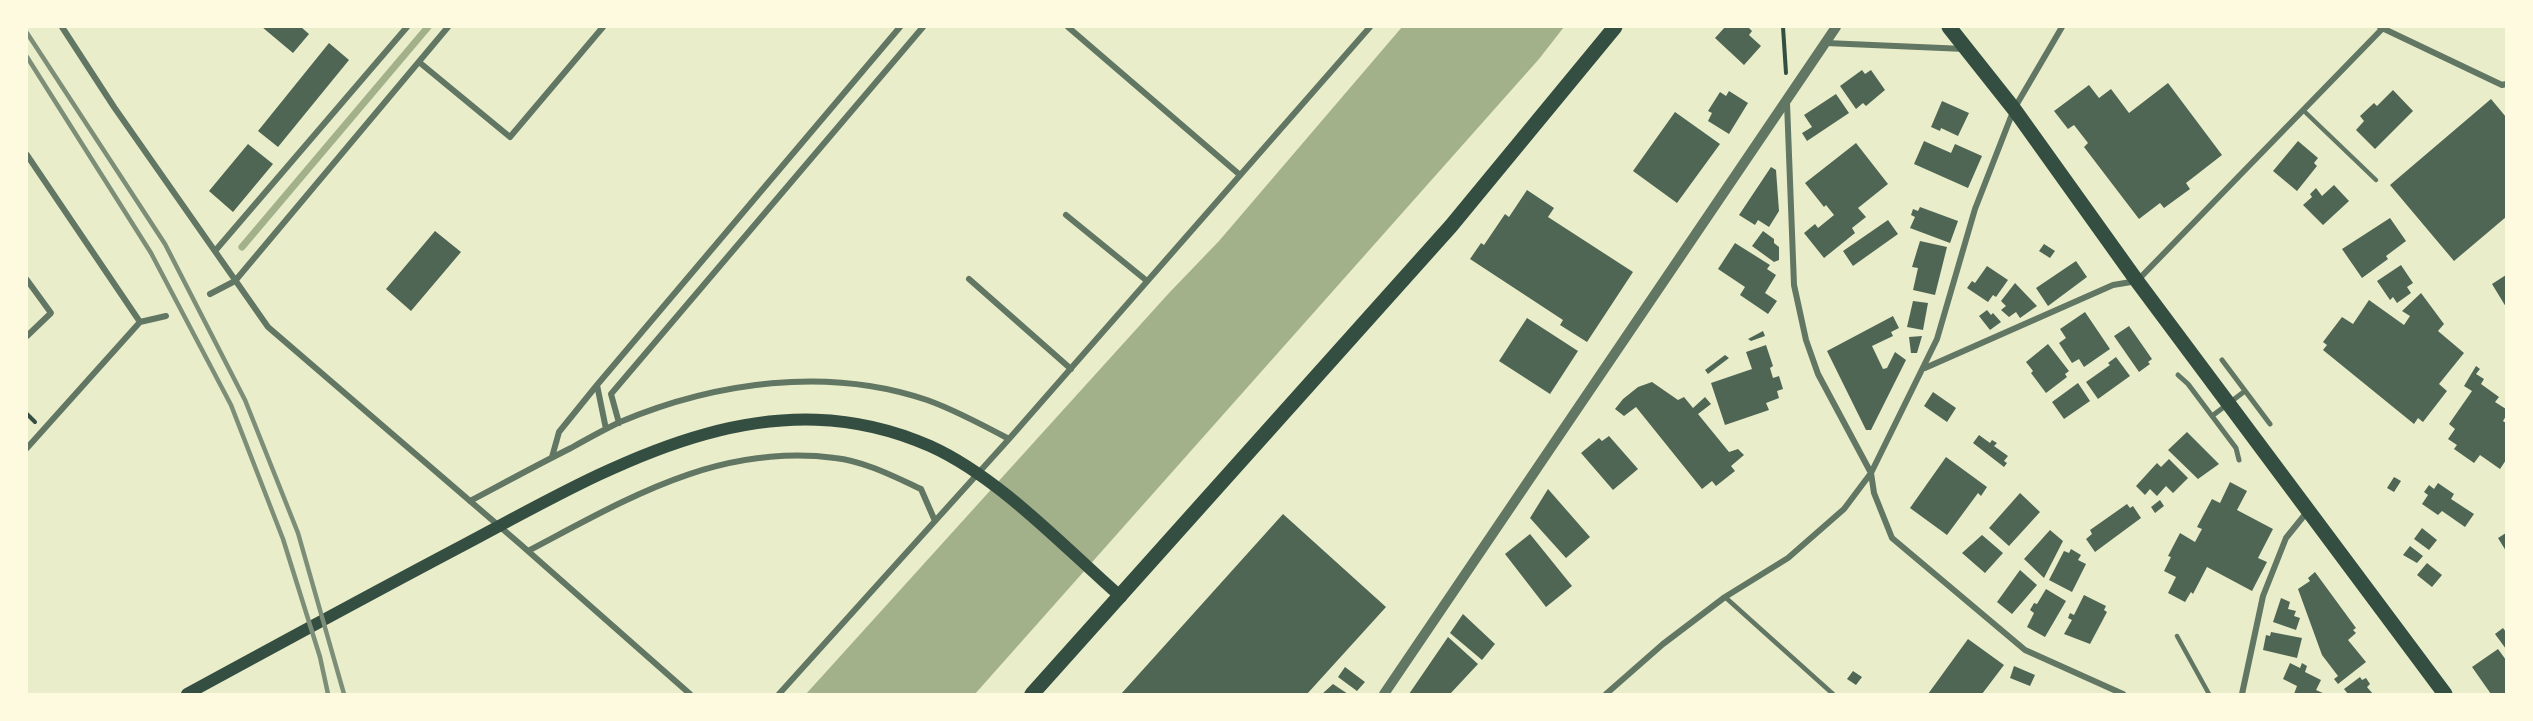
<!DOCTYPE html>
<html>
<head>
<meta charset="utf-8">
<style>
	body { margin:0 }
	#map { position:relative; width:2533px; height:721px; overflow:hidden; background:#e9edc9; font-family:"DM Sans",sans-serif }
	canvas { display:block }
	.frame { position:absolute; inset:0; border:28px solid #fefae0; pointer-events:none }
</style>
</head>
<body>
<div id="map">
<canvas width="2533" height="721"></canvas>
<div class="frame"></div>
</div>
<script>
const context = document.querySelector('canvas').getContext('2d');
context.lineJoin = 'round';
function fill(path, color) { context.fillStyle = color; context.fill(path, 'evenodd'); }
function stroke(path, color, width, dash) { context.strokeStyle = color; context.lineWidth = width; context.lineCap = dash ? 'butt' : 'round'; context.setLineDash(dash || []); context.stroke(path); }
fill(new Path2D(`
	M1402 27H1564L1539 59 975 694H806L1169 293 1219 241Z`), '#a3b18a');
stroke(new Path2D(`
	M242 247 428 27`), '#a3b18a', 7);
fill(new Path2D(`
	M262 27H301L309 34 293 53Z
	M1725 27H1748L1752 31 1749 35 1761 46 1744 65 1715 38Z
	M329 43 349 60 278 147 258 131Z
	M1862 70 1865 74 1871 70 1885 90 1866 106 1863 103 1856 109 1840 86Z
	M2168 83 2222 155 2186 183 2190 189 2164 208 2160 203 2139 219 2084 147 2088 143 2074 125 2068 129 2054 111 2089 85 2099 98 2111 89 2129 113Z
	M2393 90 2413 111 2375 149 2356 130 2364 121 2360 116 2374 103 2377 106Z
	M1729 91 1748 103 1729 134 1708 121 1712 113 1708 111 1720 92 1726 96Z
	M1836 94 1849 113 1807 141 1802 133 1812 127 1804 115Z
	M2491 99 2506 117V217L2454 261 2390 185Z
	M1942 101 1969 113 1958 136 1941 128 1940 131 1931 127Z
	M1675 112 1720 144 1677 203 1633 171Z
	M1924 141 1951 153 1955 144 1982 156 1968 188 1914 164Z
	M2298 141 2318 158 2314 163 2317 166 2297 191 2273 171Z
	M1856 143 1888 184 1858 208 1866 217 1852 228 1855 233 1824 258 1804 233 1815 224 1818 228 1834 215 1826 205 1824 207 1805 183Z
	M248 144 273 164 233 212 209 191Z
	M1771 167 1776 170 1779 211 1769 227 1758 220 1755 225 1739 215Z
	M2334 185 2349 201 2323 225 2303 205 2312 197 2310 194 2316 188 2322 196Z
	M1527 190 1554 208 1548 217 1633 272 1587 342 1560 325 1563 320 1470 259 1481 243 1484 245 1505 214 1509 217Z
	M1920 207 1958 221 1950 243 1910 228 1915 217 1911 215 1913 209 1918 211Z
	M2390 218 2406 241 2386 256 2388 259 2362 278 2342 249Z
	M1888 220 1898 234 1853 266 1843 251Z
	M435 231 461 252 411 311 386 289Z
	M1763 231 1774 239V243L1779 247V260L1774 262 1752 246Z
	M1920 241 1947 247 1935 295 1913 290 1918 268 1912 267Z
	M1735 243 1770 265 1767 269 1776 275 1765 293 1777 301 1768 314 1740 295 1745 287 1718 269Z
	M2044 244 2055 251 2050 258 2039 251Z
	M2076 261 2087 277 2048 306 2036 288Z
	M2401 265 2413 283 2407 287 2411 293 2397 303 2393 297 2390 300 2377 281Z
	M1987 266 2008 280 1996 297 1993 295 1988 302 1967 288 1972 281 1975 283Z
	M2506 275V307L2492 284Z
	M2015 283 2037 306 2020 318 2016 312 2009 317 2001 310 2006 306 2001 301Z
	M2421 293 2444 324 2438 331 2464 353 2439 384 2447 391 2423 422 2418 418 2414 424 2323 350 2327 345 2323 342 2342 317 2353 324 2369 300 2404 325 2410 316 2402 311Z
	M1913 301 1928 303 1923 330 1907 327Z
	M1987 310 1991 315 1993 313 2001 322 1990 330 1979 316Z
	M2085 312 2110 349 2084 367 2079 359 2072 363 2059 343 2066 338 2060 329Z
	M1893 316 1899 328 1891 332 1893 336 1872 346 1883 369 1887 368 1895 352 1906 360 1871 430H1866L1827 351Z
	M1527 318 1578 351 1550 394 1499 361Z
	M2129 326 2152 359 2148 362 2150 364 2139 372 2114 336Z
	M1763 331 1765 336 1751 341 1748 339Z
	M1922 336 1917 353H1911L1909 337Z
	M2048 344 2069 371 2065 374 2067 377 2046 393 2031 373 2033 371 2026 362Z
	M1766 345 1773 366 1770 368 1773 378 1779 376 1783 389 1777 391 1779 398 1766 403 1769 410 1725 425 1711 383 1752 369 1746 352Z
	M1725 355 1729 358 1708 374 1705 370Z
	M2116 357 2130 376 2098 399 2086 382 2110 365 2108 363Z
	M2476 366 2480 369 2476 374 2484 379 2481 384 2499 397 2495 402 2506 409V416L2503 421 2506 423V460L2500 469 2480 455 2474 463 2454 449 2457 445 2448 439 2455 429 2449 424 2472 391 2464 386Z
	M1652 382 1678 400 1684 397 1693 408 1705 397 1711 404 1698 414 1729 452 1738 449 1744 455 1731 466 1735 471 1716 486 1712 481 1702 489 1636 407 1624 416 1615 409 1623 399 1638 387Z
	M2078 383 2090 401 2064 419 2052 402Z
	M1933 392 1956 408 1947 422 1924 406Z
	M2187 432 2219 464 2198 479 2168 450Z
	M1979 435 1990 443 1992 440 1997 443 1994 446 2008 456 2004 461 2007 463 2004 467 1973 443Z
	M1609 436 1638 469 1613 490 1581 453 1599 438 1602 441Z
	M1946 457 1987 487 1981 496 1978 493 1947 535 1910 508Z
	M2169 459 2188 478 2173 493 2166 486 2157 496 2150 489 2145 495 2136 486 2157 463 2161 467Z
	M2394 477 2401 481 2394 492 2387 488Z
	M2230 482 2247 491 2237 510 2273 529 2258 558 2267 562 2252 591 2207 567 2193 594 2191 592 2185 602 2168 593 2176 577 2164 571 2171 557 2168 556 2180 533 2195 542 2202 529 2197 527 2212 499 2220 503Z
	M2438 483 2454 494 2451 499 2474 514 2465 527 2442 511 2438 515 2422 504 2428 495 2424 492 2429 485 2434 489Z
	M1548 489 1590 537 1566 558 1530 518Z
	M2020 493 2040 512 2009 546 1989 528Z
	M2160 500 2164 506 2155 513 2151 507Z
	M2127 504 2130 508 2133 506 2141 518 2095 552 2086 539 2092 534 2090 530Z
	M1283 514 1386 607 1307 694H1121Z
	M2422 528 2437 540 2429 550 2414 539Z
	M2050 530 2063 541 2044 578 2024 559Z
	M2506 533V551L2498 538Z
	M1530 534 1572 586 1546 607 1505 554Z
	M1982 535 2003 553 1985 573 1962 553Z
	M2410 546 2423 556 2417 563 2403 555Z
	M2071 549 2081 555 2078 560 2086 564 2072 592 2049 580 2064 551 2069 553Z
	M2427 563 2442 575 2432 587 2417 575Z
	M2020 570 2037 585 2012 614 1997 602Z
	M2315 572 2356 628 2353 630 2356 633 2348 640 2366 662 2338 684 2334 679 2338 676 2322 655 2298 589 2310 581 2308 578Z
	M2046 589 2066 601 2045 637 2027 627 2034 613 2030 610 2034 603 2037 604Z
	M2084 595 2106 606 2104 610 2107 612 2090 644 2064 634 2072 620 2068 618 2070 613 2074 615Z
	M2281 598 2290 602 2288 609 2296 611 2294 616 2300 618 2296 630 2273 622Z
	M1463 614 1495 644 1482 660 1450 633Z
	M2503 628 2506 632V649L2495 634Z
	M2271 632 2302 638 2297 658 2263 650 2266 635 2270 636Z
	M1448 637 1478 664 1450 694H1409Z
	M1968 639 2004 665 1982 694H1928Z
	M2498 649 2506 660V694H2491L2472 667Z
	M2290 663 2300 668 2302 663 2307 666 2305 672 2321 680 2316 690 2325 694H2294L2297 686 2283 679Z
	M2014 666 2035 675 2030 686 2010 678Z
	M1345 667 1365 682 1357 691 1338 677Z
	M1853 671 1862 677 1856 685 1847 679Z
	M2360 677 2362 680 2366 678 2370 684 2367 687 2373 694H2348L2344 689Z
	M1333 684 1348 694H1322Z`), '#4f6655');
stroke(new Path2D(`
	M1783 27 1786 73
	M27 414 35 422`), '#344e41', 4);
stroke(new Path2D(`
	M2304 111 2376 180
	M1725 597 1833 694
	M2177 636 2209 694`), '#617663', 4.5);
stroke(new Path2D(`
	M2222 360 2270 424
	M2178 375 2188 384 2236 448 2239 460
	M2212 416 2245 391`), '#617663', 5);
stroke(new Path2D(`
	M62 27 114 107 268 327 520 544 690 694
	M1068 27 1240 175
	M2380 27 2502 85 2506 84
	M1826 43 1965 49
	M419 62 510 137 603 27
	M1787 103 1794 285 1806 340 1818 374 1871 473 1874 493 1892 538 2025 650 2123 694
	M27 155 140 322
	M1066 215 1147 281
	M215 251 407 27
	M969 279 1071 369
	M27 280 51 313 27 336
	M210 294 235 281 448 27
	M1925 368 2113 285 2137 281 2382 29
	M619 423 611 394 923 27
	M606 429 597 385 900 27
	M27 448 140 322 166 316
	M552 457 559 432 597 385
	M470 501C504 483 537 465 571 448 587 439 603 430 620 422 715 382 827 366 927 400 955 410 983 425 1009 439
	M528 551C627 499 718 443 835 458 864 461 895 477 921 489L935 521
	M779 694 1009 439 1370 27
	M1606 694 1663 644 1725 597 1788 558 1844 509 1871 473 1937 339 1975 209 2014 109 2062 27
	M2242 694 2263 596 2286 538 2307 512`), '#617663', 6);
stroke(new Path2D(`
	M1384 694 1836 27`), '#617663', 10);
stroke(new Path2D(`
	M187 694C277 645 367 596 458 548 604 471 761 371 930 446 999 477 1064 547 1121 597`), '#344e41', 12);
stroke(new Path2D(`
	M1949 27 2014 109 2137 281 2445 694
	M1032 694 1451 226 1615 27`), '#344e41', 15);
stroke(new Path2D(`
	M27 33 165 244 245 400 298 533 344 694
	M27 57 151 253 231 405 283 539 320 657 328 694`), '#7c8e77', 4.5);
</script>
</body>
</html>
